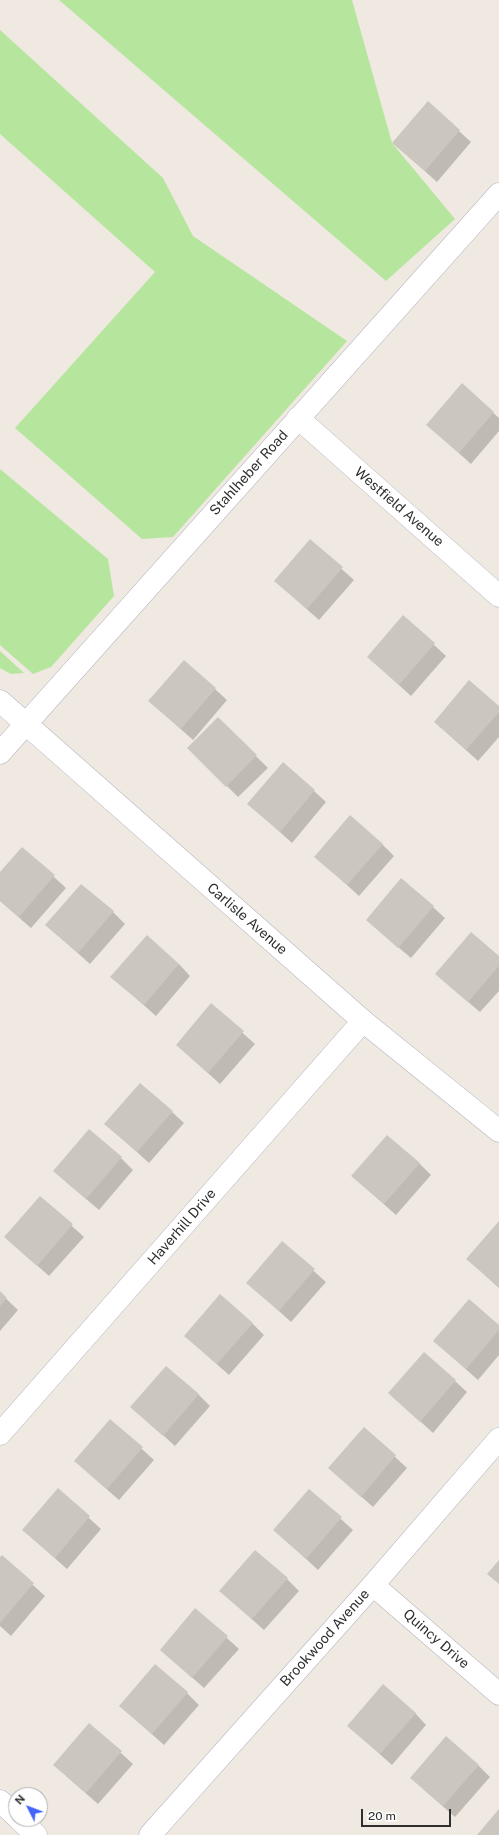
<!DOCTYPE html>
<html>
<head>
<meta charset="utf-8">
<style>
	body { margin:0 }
	#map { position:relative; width:499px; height:1835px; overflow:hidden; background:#efe9e1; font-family:"Public Sans",sans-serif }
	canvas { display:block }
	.north { position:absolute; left:8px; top:1787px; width:40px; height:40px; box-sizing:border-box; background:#fff; border:1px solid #ababab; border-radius:50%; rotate:312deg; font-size:11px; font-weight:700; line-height:16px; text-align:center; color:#2e2e2e }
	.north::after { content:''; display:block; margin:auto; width:14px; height:18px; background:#4264fb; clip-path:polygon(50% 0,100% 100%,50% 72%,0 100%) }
	.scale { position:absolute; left:361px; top:1809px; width:90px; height:18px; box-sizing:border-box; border:2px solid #2e2e2e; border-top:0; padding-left:5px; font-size:12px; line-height:14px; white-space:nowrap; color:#2e2e2e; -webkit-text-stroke:3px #fff; paint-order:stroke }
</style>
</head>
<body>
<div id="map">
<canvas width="499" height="1835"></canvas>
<div class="north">N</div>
<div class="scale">20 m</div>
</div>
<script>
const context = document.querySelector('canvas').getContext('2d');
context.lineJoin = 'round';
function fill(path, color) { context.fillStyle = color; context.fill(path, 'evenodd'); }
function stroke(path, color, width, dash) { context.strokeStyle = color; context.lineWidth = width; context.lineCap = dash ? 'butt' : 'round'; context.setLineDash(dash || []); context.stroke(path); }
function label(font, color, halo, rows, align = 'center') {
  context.font = font + ' "Public Sans",sans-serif'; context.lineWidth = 3.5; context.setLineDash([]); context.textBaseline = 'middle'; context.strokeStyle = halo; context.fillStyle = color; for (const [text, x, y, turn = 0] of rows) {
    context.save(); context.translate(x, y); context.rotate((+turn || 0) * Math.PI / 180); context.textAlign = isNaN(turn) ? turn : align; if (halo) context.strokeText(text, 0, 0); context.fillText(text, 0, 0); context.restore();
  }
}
fill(new Path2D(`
	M59 0H352L392 143 455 219 386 281Z
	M0 30 163 178 193 236 347 341 173 537 142 539 15 428 155 272 0 134Z
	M0 469 108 559 114 596 51 667 33 674 0 645Z
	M0 651 24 673 11 674 0 668Z`), '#b6e59e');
fill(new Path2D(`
	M428 103 471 142 437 182 393 143Z
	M462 385 499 418V431L471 464 427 425Z
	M310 541 354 580 319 620 275 581Z
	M403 616 446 656 411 696 368 657Z
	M184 661 227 700 193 740 149 701Z
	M499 707V737L478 761 435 722Z
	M218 719 268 768 238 797 189 748Z
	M283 763 326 802 292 843 248 803Z
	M382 844 394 856 359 896 316 857Z
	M22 848 66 888 31 928 0 901V874Z
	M402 879 445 918 411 958 379 931Z
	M113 912 125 924 90 964 46 925Z
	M499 957V991L480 1012 448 985Z
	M179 964 190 976 156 1016 112 977Z
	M211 1005 255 1044 220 1084 177 1045Z
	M172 1112 184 1123 149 1163 106 1124Z
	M121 1158 133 1170 99 1210 66 1182Z
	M419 1163 431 1175 396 1215 352 1176Z
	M40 1197 84 1237 49 1276 5 1237Z
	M499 1222V1288L467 1259Z
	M282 1243 326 1282 291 1322 248 1283Z
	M0 1293 18 1310 0 1331Z
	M252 1323 264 1335 229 1375 185 1336Z
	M499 1326V1355L478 1380 434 1341Z
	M424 1353 467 1392 433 1433 389 1393Z
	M198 1394 210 1406 175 1446 132 1407Z
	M110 1420 154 1460 119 1500 87 1472Z
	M364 1428 407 1468 373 1507 329 1468Z
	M58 1490 101 1529 67 1569 23 1530Z
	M309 1490 353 1530 318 1570 275 1530Z
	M2 1557 45 1596 11 1636 0 1626V1559Z
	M287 1579 299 1591 264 1630 220 1591Z
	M195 1609 239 1649 204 1688 161 1650Z
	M187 1693 199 1705 164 1745 120 1706Z
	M415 1713 426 1725 392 1765 348 1726Z
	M89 1724 133 1764 98 1804 66 1776Z
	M478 1765 490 1777 455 1817 423 1789Z`), '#0003');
fill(new Path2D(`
	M428 101 460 130 425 171 392 143Z
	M462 383 494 412 459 453 426 425Z
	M310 539 343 567 307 609 274 581Z
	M403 615 435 643 399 685 367 657Z
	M184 660 216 688 181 729 148 701Z
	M469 680 499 706V712L466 750 434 722Z
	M218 717 257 755 226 787 187 748Z
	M283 762 315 790 280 832 247 804Z
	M350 815 383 844 347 885 314 857Z
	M22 847 55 875 19 917 0 900V872Z
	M401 878 434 906 398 948 366 920Z
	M81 884 114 911 78 953 45 925Z
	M471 932 499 956V966L468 1002 435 974Z
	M147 935 179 964 144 1005 110 977Z
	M211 1003 244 1031 208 1073 176 1045Z
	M140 1083 173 1111 137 1152 104 1124Z
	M89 1129 122 1157 86 1199 53 1171Z
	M387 1135 420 1163 384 1204 351 1176Z
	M40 1196 73 1224 37 1266 4 1237Z
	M499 1221V1287L466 1259Z
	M282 1241 315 1269 279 1311 246 1283Z
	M0 1291 7 1298 0 1306Z
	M220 1294 253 1323 217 1364 184 1336Z
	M469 1299 499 1325V1330L466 1369 433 1341Z
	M424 1352 456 1380 420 1422 388 1393Z
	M166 1366 199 1394 163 1436 130 1407Z
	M110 1419 143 1447 107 1489 74 1461Z
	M364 1427 396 1455 361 1497 328 1468Z
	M58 1488 90 1516 55 1558 22 1530Z
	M309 1489 342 1517 306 1559 273 1530Z
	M255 1550 288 1578 252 1619 219 1591Z
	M2 1555 34 1583 0 1623V1557Z
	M499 1560V1584L487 1574Z
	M195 1608 228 1636 192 1678 160 1650Z
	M155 1664 188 1692 152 1734 119 1706Z
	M383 1684 416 1713 380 1754 347 1726Z
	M89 1723 122 1751 86 1793 53 1765Z
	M446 1736 479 1765 443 1806 410 1778Z
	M499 1809V1835H477Z`), '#cbc7bf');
const street = new Path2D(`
	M298 418 499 596
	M0 1434 363 1021
	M373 1585 499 1694
	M0 1801 16 1816
	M19 1819 36 1835
	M150 1835 373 1585 499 1439`);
const secondary = new Path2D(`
	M0 701 363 1021 499 1131
	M0 753 499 194`);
stroke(street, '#b4b7c1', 23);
stroke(secondary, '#b4b7c1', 23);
stroke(street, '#fff', 22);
stroke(secondary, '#fff', 22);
label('14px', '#2e2e2e', '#fff', [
	["Stahlheber Road",249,473,-48],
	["Westfield Avenue",399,507,41],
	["Carlisle Avenue",247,919,41],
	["Haverhill Drive",182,1227,-49],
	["Brookwood Avenue",325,1638,-48],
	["Quincy Drive",436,1639,41]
]);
</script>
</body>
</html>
